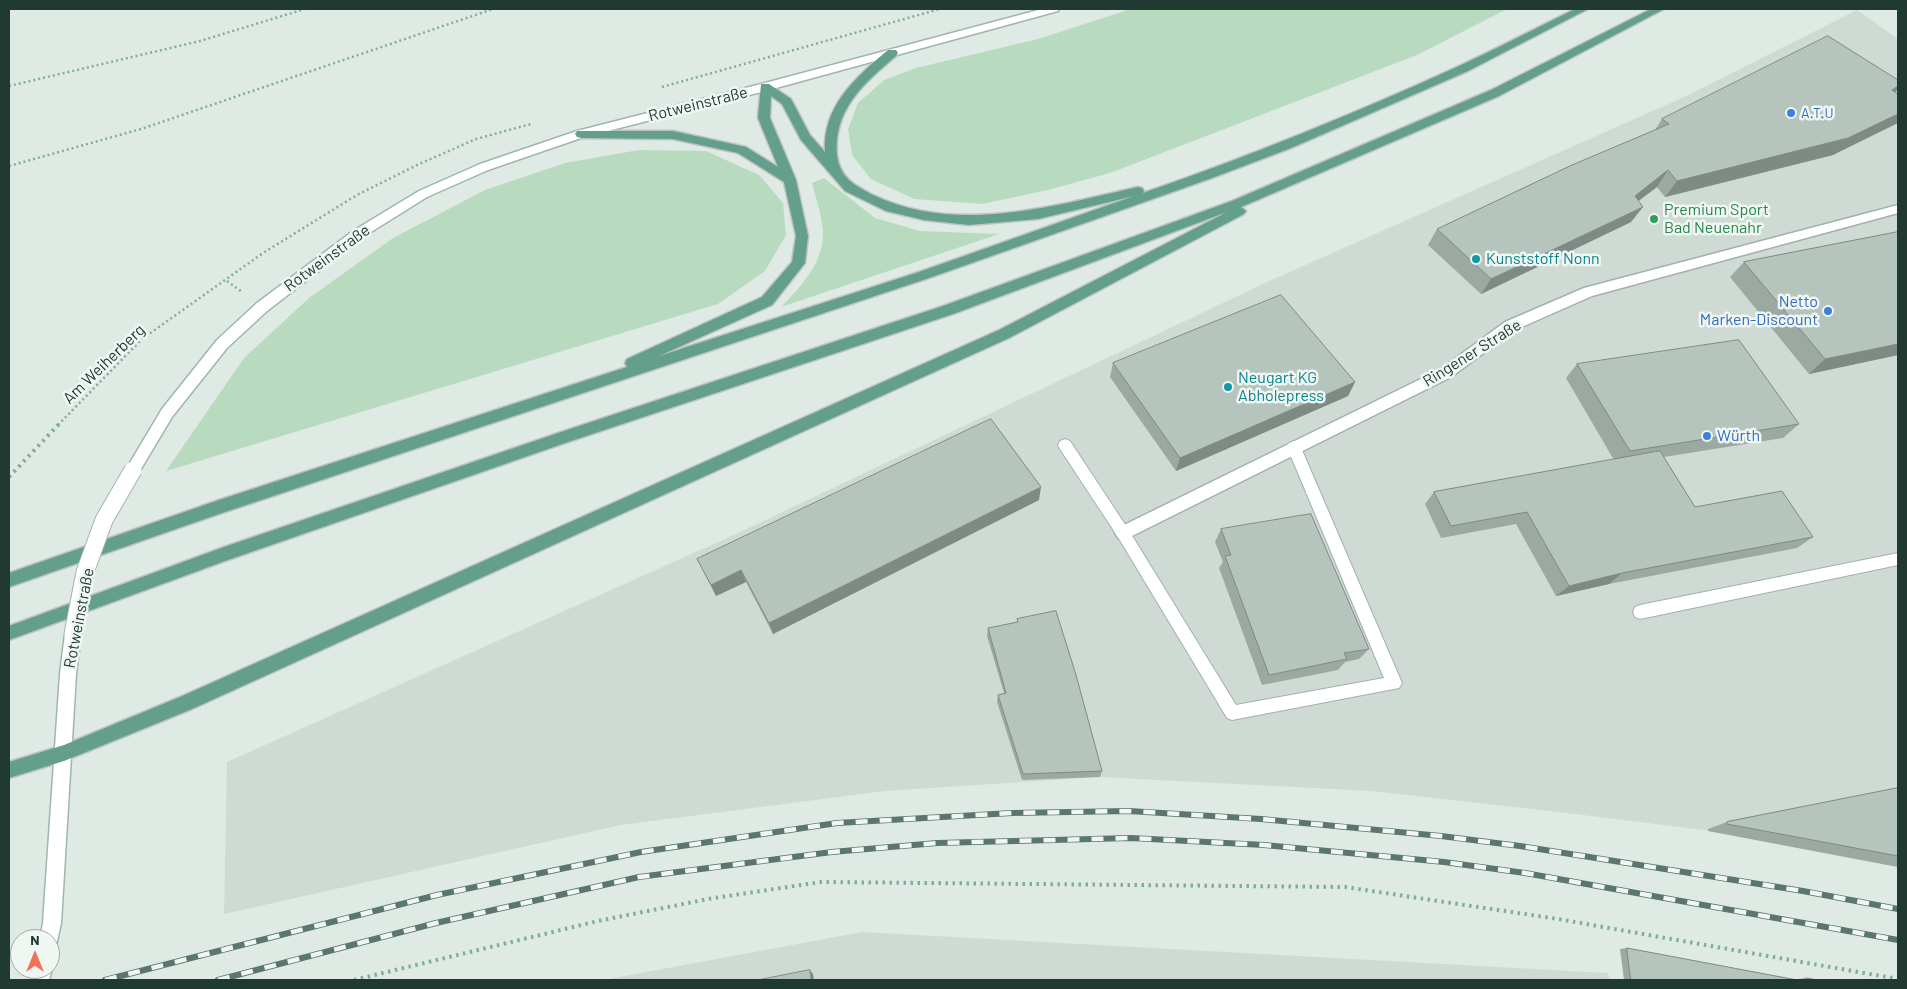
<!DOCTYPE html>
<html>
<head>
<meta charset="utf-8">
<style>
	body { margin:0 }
	#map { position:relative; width:1907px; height:989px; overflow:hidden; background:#dfeae5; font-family:Barlow,sans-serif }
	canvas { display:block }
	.frame { position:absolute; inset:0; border:10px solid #213a31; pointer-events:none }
	.north { position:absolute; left:10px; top:929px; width:50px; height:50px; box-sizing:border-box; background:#f0f7f3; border:1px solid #9daba5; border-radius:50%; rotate:0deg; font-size:14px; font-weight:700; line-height:20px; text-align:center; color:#213a31 }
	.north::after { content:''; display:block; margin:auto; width:18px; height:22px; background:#ef7258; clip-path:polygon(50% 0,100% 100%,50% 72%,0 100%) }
</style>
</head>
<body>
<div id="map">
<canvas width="1907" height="989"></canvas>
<div class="frame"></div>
<div class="north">N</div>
</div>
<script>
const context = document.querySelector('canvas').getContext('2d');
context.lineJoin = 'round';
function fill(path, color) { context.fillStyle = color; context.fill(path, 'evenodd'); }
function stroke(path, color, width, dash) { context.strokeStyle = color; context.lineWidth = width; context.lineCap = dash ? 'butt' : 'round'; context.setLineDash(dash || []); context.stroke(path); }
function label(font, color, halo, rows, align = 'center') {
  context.font = font + ' Barlow,sans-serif'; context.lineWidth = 5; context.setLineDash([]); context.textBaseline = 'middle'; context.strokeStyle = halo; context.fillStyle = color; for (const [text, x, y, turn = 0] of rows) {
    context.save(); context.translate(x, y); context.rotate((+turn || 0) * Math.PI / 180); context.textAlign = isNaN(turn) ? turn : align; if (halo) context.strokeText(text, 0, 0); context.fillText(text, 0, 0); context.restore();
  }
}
fill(new Path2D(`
	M1857 10 1898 39V867L1704 830 1550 811 1372 791 1100 777 885 791 621 825 224 914 227 762 736 534 1265 283 1684 97Z
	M862 932 1607 973 1611 980H603Z`), '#cedad3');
fill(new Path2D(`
	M1131 9H1507L1417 55 1110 173 1048 190 982 204 914 199 871 179 852 155 848 129 858 103 884 80 916 68 1038 39Z
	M639 150 706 151 759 175 783 203 786 235 765 271 718 304 166 471 244 358 309 298 393 238 485 190 565 163Z
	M824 178 875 218 920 231 999 234 781 307C799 289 823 263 823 235 823 218 816 199 812 183Z`), '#b8dbbf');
const service = new Path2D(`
	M1065 439 1070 441 1128 529 1236 705 1384 678 1287 447 1289 443 1294 441 1299 443 1402 683 1399 688 1232 720 1227 718 1118 537 1060 449 1058 445 1060 441Z
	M1898 553V565L1640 619 1635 617 1633 612 1635 607 1640 605Z`);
const minor = new Path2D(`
	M1898 205V213L1592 296 1515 330 1451 377 1128 538 1123 540 1118 538 1115 533 1118 528 1441 369 1505 322 1584 288Z`);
const secondary = new Path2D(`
	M1042 9H1059L1058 11 765 91 584 137 488 170 427 197 363 237 267 311 227 348 172 417 138 474 133 476 128 474 126 470 128 466 162 409 217 340 257 303 353 231 419 191 480 164 577 131 765 83Z
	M73 627 79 629 81 634 76 674 61 923 56 946 50 948V939H40L43 923 60 674 65 634 67 629Z
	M50 965 52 969 49 980H31L32 969H50Z`);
const primary = new Path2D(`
	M1575 9H1588L1468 71 1291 148 1212 178 929 278 219 514 9 587V573L219 500 627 367 625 363 627 359 762 297 792 262 796 236 784 182 738 153 673 139 581 138 577 137 575 134 577 131H673L746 147 778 167 758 118 761 84H769L791 99 810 135 825 152C822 107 856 77 888 50H896L898 53 896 56C864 83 833 110 837 155 840 178 854 185 873 195 957 235 1053 206 1138 187L1142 188 1144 191 1143 193C1250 156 1356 113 1459 66 1498 48 1536 28 1575 9ZM771 96 782 104 801 140 845 191 886 211 924 220 969 225 1038 219 1134 196 919 272 659 356 772 305 805 263 808 236 796 180 770 118Z
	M1651 9H1664L1499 96 1241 207 1246 211 1244 214 1009 338 192 709 64 761 9 778V762L64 745 180 697 999 330 1227 212 953 314 568 442 225 561 9 640V626L224 547 567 430 943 306 1232 201 1491 90Z`);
stroke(service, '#a2b2ab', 2);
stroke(minor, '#a2b2ab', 3);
stroke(secondary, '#9fb6ac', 3);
stroke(primary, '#bcc4c1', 3);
stroke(new Path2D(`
	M9 86 200 41 305 9
	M662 87 940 9
	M9 166 141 129 493 9
	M227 281 242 292
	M58 425 142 339 263 253 357 195 417 165 476 139 531 124`), '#80ad9c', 2.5, [2, 3]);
stroke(new Path2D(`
	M9 477 59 424
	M354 980 598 921 708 899 821 882 1345 887 1558 919 1898 979`), '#80ad9c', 4, [2.5, 4.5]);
fill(service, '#fff');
fill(minor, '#fff');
fill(secondary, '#fff');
fill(primary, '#649f8c');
const rail = new Path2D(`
	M105 980 437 895 641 852 837 823 1012 813 1129 811 1261 819 1441 836 1520 846 1803 891 1898 909
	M218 980 436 923 639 877 832 852 937 843 1131 838 1264 845 1444 862 1525 873 1898 940`);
stroke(rail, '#5b766c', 6);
stroke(rail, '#f0f7f3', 4.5, [12]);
const secondaryBridge = new Path2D(`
	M73 634 85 572 104 520 133 470`);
stroke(secondaryBridge, '#9fb6ac', 19, []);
stroke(secondaryBridge, '#fff', 17);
fill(new Path2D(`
	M1898 80V89L1833 155 1665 197 1657 187 1638 200 1631 222 1481 294 1428 245 1437 229 1655 130 1662 119Z
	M1898 232V355L1809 374 1730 277 1744 262Z
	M1113 363 1355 382 1348 396 1176 471 1110 377Z
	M1577 364 1799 424 1783 438 1664 457 1695 507 1813 537 1797 548 1609 584 1556 596 1516 524 1441 538 1425 504 1434 492 1614 460 1566 378Z
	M1039 500 773 634 746 582 716 596 697 559Z
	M1221 529 1369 649 1359 659 1345 662 1338 670 1262 685 1219 568 1223 562 1215 542Z
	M1017 619 1102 771 1100 777 1022 780 997 702 998 695 1004 693 987 636 988 628 1017 622Z
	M1898 788V867L1708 831V829L1727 822Z
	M1627 948 1797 980H1624L1620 949Z
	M1806 978 1818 980H1798V979Z`), '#9ca9a3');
fill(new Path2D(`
	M1898 86V89L1888 100 1892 90Z
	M1898 114V123L1833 155 1665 197 1677 181Z
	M1668 170 1657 187 1624 212 1635 196Z
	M1643 207 1631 222 1481 294 1491 279Z
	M1898 344V355L1809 374 1825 359Z
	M1355 382 1348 396 1176 471 1180 458Z
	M1041 487 1039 500 773 634 769 623Z
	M741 570 746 582 716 596 711 585Z
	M1622 573 1609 584 1556 596 1569 586Z
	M810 970 813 974 814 980H811Z`), '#7f8a84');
const building = new Path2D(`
	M1828 36 1898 80V86L1892 90 1898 94V114L1848 138 1677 181 1668 170 1635 196 1643 207 1491 279 1437 229 1572 165 1669 124 1662 119Z
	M1898 232V344L1825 359 1744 262Z
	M1281 295 1355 382 1180 458 1113 363Z
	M1739 340 1799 424 1630 451 1577 364Z
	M991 419 1041 487 769 623 741 570 711 585 697 559Z
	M1660 451 1695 507 1782 491 1813 537 1622 573 1569 586 1527 512 1451 526 1434 492Z
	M1311 514 1369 649 1344 653 1347 659 1269 675 1225 556 1231 555 1221 529Z
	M1056 611 1076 675 1102 771 1023 774 998 695 1006 693 988 628 1018 622 1017 619Z
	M1898 788V856L1727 824V822Z
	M1627 948 1797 980H1631Z
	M810 970 811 980H758Z
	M1806 978 1818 980H1806Z`);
fill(building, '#b5c5bd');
stroke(building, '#7f8a84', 1);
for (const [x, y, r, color] of [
	[1791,113,5,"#3f7fe0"],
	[1654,219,5,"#2e9e5b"],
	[1476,259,5,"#0f9aa8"],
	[1828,311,5,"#3f7fe0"],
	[1228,387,5,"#0f9aa8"],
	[1707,436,5,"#3f7fe0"]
]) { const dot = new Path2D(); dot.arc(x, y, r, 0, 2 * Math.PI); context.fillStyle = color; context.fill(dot); stroke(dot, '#f0f7f3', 2); }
label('14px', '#366cbe', '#f0f7f3', [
	["A.T.U",1801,113]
], 'left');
label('16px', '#213a31', '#f0f7f3', [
	["Rotweinstraße",698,104,-14],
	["Rotweinstraße",327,258,-36],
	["Ringener Straße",1472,353,-32],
	["Am Weiherberg",104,364,-44],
	["Rotweinstraße",79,618,-79]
]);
label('16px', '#27864d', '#f0f7f3', [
	["Premium Sport",1664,210],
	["Bad Neuenahr",1664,228]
], 'left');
label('16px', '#0d838f', '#f0f7f3', [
	["Kunststoff Nonn",1486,259],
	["Neugart KG",1238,378],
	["Abholepress",1238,396]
], 'left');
label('16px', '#366cbe', '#f0f7f3', [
	["Netto",1818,302],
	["Marken-Discount",1818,320],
	["Würth",1717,436,"left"]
], 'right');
</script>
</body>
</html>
